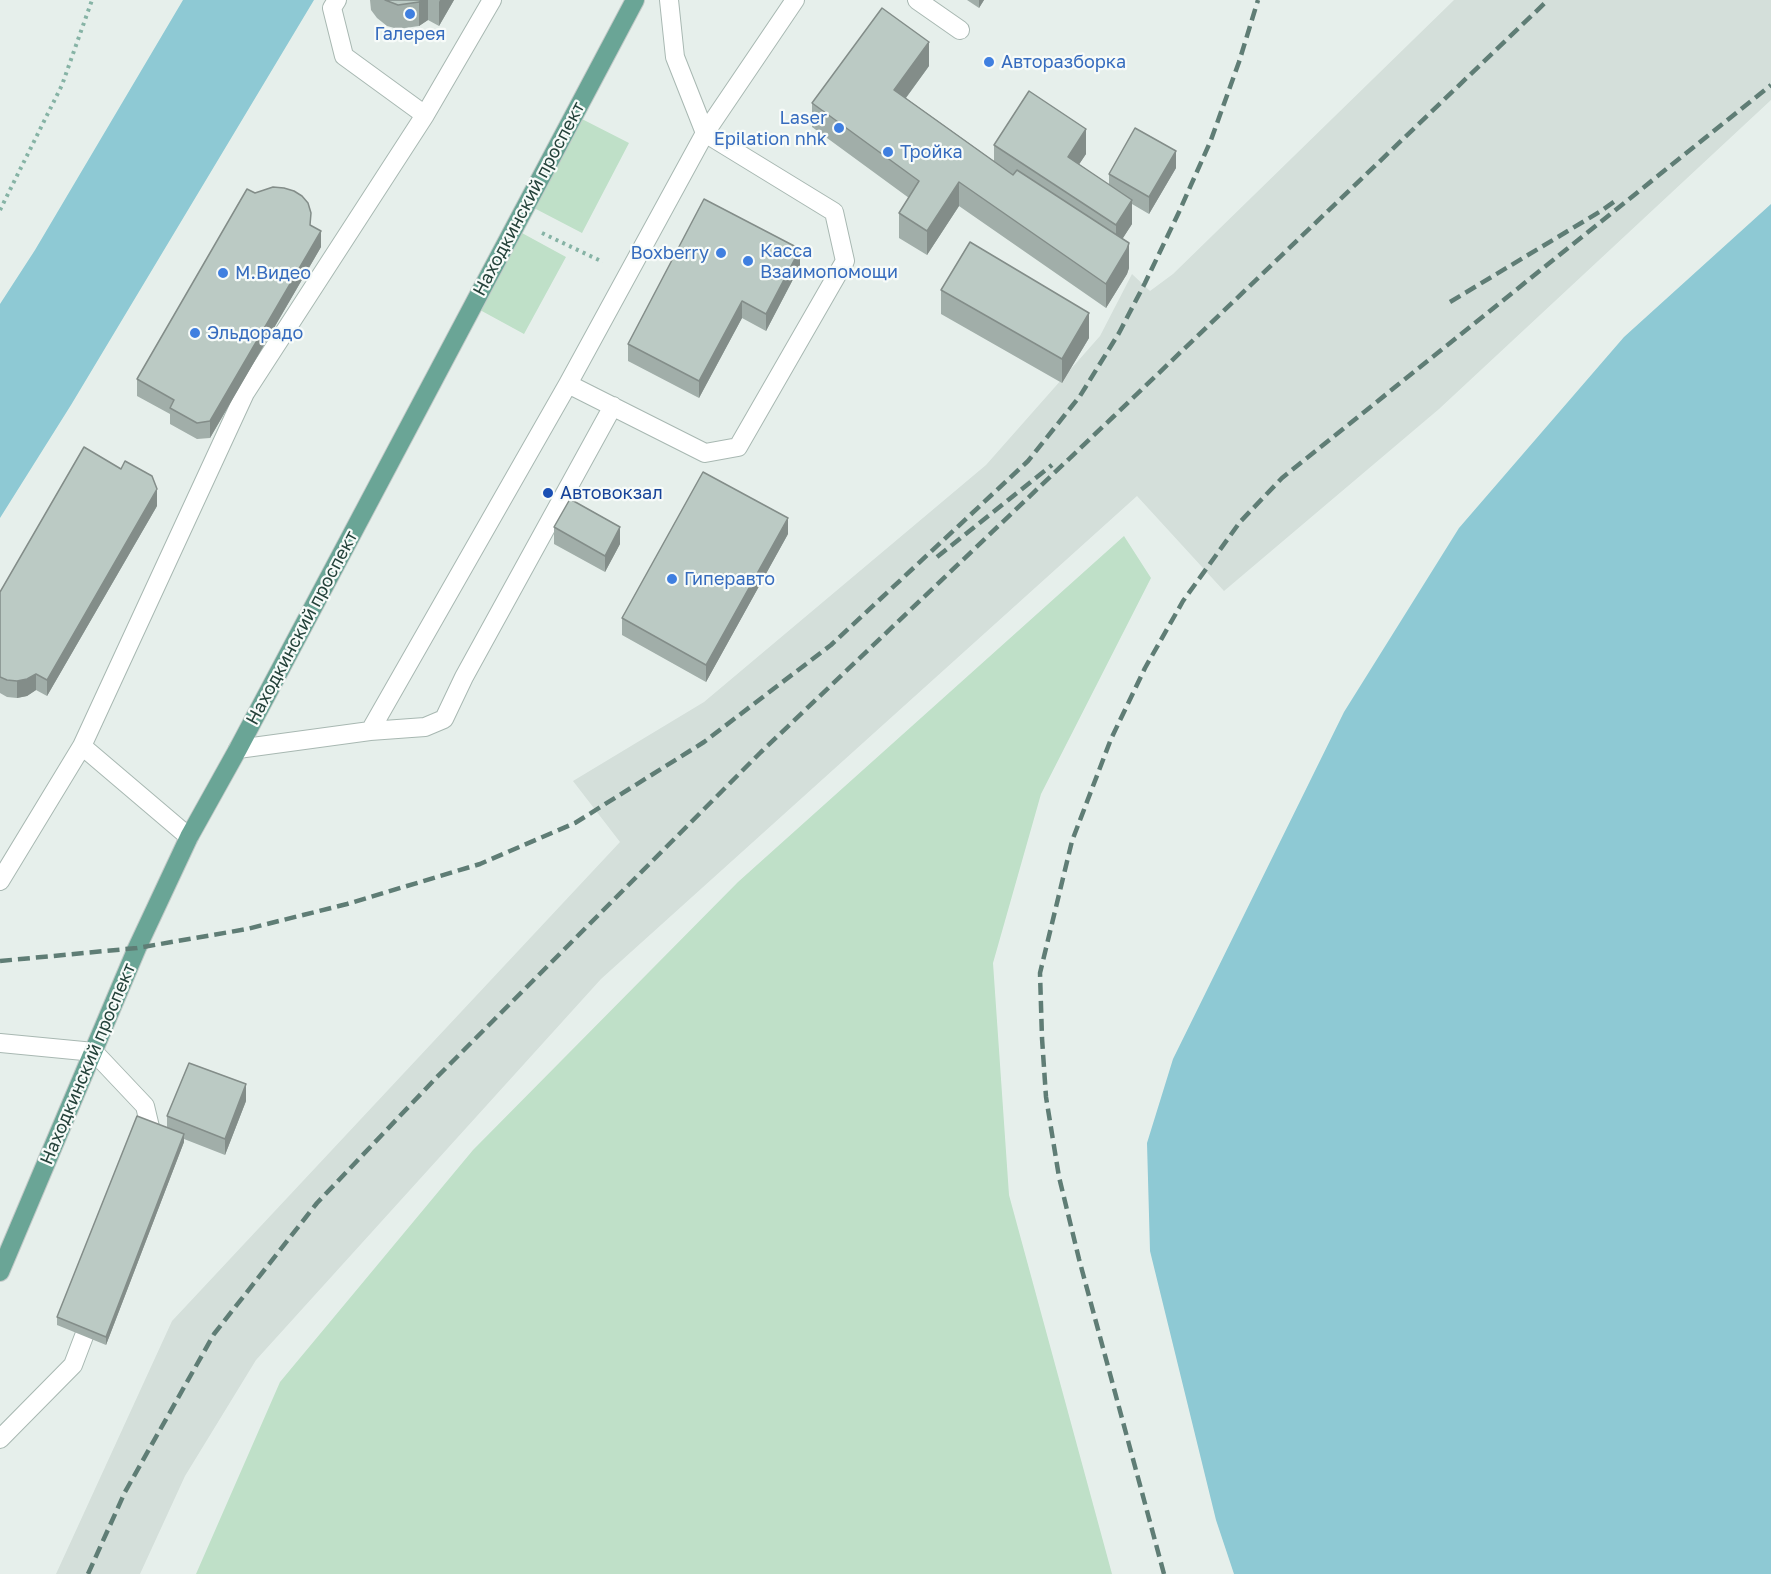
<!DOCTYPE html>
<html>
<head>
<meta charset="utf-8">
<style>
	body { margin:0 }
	canvas { display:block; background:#e6efeb }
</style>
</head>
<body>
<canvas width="1771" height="1574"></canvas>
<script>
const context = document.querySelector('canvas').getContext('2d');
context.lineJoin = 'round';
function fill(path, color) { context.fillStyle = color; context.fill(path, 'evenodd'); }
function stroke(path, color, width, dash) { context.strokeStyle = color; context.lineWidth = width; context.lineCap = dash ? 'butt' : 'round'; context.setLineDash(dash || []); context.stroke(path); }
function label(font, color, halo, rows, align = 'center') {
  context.font = font + ' "Golos Text",sans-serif'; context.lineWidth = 4.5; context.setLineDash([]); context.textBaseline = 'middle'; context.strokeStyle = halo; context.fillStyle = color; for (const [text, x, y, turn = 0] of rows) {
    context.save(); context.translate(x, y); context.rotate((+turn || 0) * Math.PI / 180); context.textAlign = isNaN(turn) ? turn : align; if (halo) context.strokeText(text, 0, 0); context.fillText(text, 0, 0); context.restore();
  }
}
fill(new Path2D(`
	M1454 0H1771V100L1439 409 1224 591 1137 496 601 979 256 1360 185 1476 140 1574H56L172 1321 620 842 573 781 704 702 986 465 1100 336 1132 274 1150 291 1173 274Z`), '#d4dfda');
fill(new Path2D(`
	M580 118 629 143 582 233 534 208Z
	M522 233 566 257 524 334 480 310Z
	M1124 536 1151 578 1041 794 993 963 1009 1195 1112 1574H196L280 1382 473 1150 738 882Z`), '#bfe0c8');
fill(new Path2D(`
	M183 0H314L71 405 0 518V304L35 250Z
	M1771 204V1574H1234L1216 1520 1150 1251 1147 1143 1173 1059 1344 712 1459 528 1624 337Z`), '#8ec9d4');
const service = new Path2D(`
	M337 0 332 8 344 56 425 115
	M917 0 960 30
	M568 384 705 453 738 447 845 261 834 212 705 133 675 57 669 0
	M370 731 568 384 705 133 795 0
	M238 749 370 731 425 727 444 719 464 677 613 406
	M189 837 82 746 245 393 425 115 492 0
	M0 881 82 746
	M0 1043 94 1052 145 1106 154 1144
	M0 1439 73 1365 92 1315`);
const primary = new Path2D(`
	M0 1272 137 948 189 837 238 749 635 0`);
stroke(service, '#a8b8b2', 20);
stroke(primary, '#c2cac8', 20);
stroke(new Path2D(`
	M0 210 62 85 92 0
	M542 233 603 262`), '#86b3a5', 4, [3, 4.5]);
stroke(service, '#fff', 18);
stroke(primary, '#6aa596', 18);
stroke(new Path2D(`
	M1450 302 1601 211 1618 199
	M937 557 1052 465
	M0 961 137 948 247 929 347 904 480 864 575 823 704 742 831 645 1028 461 1080 396 1119 333 1145 283 1179 212 1211 140 1239 62 1258 0
	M88 1574 125 1492 214 1334 317 1203 437 1077 761 752 1113 417 1548 0
	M1164 1574 1079 1259 1059 1177 1046 1097 1042 1038 1040 973 1072 841 1111 739 1145 668 1183 601 1240 522 1282 478 1771 85`), '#5f7d75', 4.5, [12, 6]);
fill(new Path2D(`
	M370 0H454L439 26 428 20 419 26 398 29 387 26 377 18 371 10Z
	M967 0H984L979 8Z
	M929 66 906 98 994 161V145L1086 154 1079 164 1109 185V174L1176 168 1149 214 1132 204V224L1122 239 1129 268 1127 274 1106 308 959 206 927 255 899 238V213L909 198 812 127V103Z
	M255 193 311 225 321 247 210 438 197 439 170 424V414L137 396V379Z
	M800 266 766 331 742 318 699 398 628 361V344Z
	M941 290 1089 338 1062 383 941 314Z
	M157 506 47 696 36 690 27 696 17 698 7 697 0 693V592Z
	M554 527 620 544 605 572 554 544Z
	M788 534 706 682 622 635V618Z
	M246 1101 225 1155 184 1139V1142L106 1345 57 1325V1317L167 1127V1116Z`), '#a1aea9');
fill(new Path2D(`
	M422 0H428V20L419 26V2Z
	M440 0H454L439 26V2Z
	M979 0H984L979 8Z
	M929 42V66L894 114V90Z
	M1086 129V154L1068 181V157Z
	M1176 151V168L1149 214V197Z
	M959 182V206L927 255V231Z
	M1132 200V224L1116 249V225Z
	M321 231V247L210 438V421Z
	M1129 243V268L1127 274 1106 308V284Z
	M800 249V266L766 331V314Z
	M742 301V318L699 398V381Z
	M1089 313V338L1062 383V359Z
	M157 489V506L47 696V680Z
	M788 518V534L706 682V665Z
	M620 527V544L605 572V556Z
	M36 674V690L27 696 17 698V681Z
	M246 1084V1101L225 1155V1139Z
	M184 1134V1142L106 1345V1337Z`), '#838d89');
const building = new Path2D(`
	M385 0H422L419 2 398 5Z
	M882 8 929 42 894 90 1013 175 1017 170 1129 243 1127 249 1106 284 959 182 927 231 899 213 919 181 812 103Z
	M1029 91 1086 129 1068 157 1132 200 1116 225 994 145Z
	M1135 128 1176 151 1149 197 1109 174Z
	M273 187 284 188 294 191 302 196 308 203 311 213 310 225 321 231 210 421 197 423 170 408 174 400 137 379 247 189 255 193Z
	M704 199 800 249 766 314 742 301 699 381 628 344Z
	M970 242 1089 313 1062 359 941 290Z
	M84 447 121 469 125 461 152 476 157 489 47 680 36 674 27 679 17 681 7 680 0 677V592Z
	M703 472 788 518 706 665 622 618Z
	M570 499 620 527 605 556 554 527Z
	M189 1063 246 1084 225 1139 167 1116Z
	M137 1116 184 1134 106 1337 57 1317Z`);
fill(building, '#bbcac4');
stroke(building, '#838d89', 1.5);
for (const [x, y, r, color] of [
	[410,14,6,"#3f7fe0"],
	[989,62,6,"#3f7fe0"],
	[839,128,6,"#3f7fe0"],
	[888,152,6,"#3f7fe0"],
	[721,253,6,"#3f7fe0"],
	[748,261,6,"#3f7fe0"],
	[223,273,6,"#3f7fe0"],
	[195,333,6,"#3f7fe0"],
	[548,493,6,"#1a4fb4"],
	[672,579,6,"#3f7fe0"]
]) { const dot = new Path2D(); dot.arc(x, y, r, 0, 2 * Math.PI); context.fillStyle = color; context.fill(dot); stroke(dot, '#f7fbf9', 2); }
label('18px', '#366cbe', '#f7fbf9', [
	["Галерея",410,34,"center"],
	["Авторазборка",1001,62],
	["Laser",827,118,"right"],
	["Epilation nhk",827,139,"right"],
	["Тройка",900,152],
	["Касса",760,251],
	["Взаимопомощи",760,272],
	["Boxberry",709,253,"right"],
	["М.Видео",235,273],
	["Эльдорадо",207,333],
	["Гиперавто",684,579]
], 'left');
label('18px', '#24423a', '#f7fbf9', [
	["Находкинский проспект",529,199,-62],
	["Находкинский проспект",302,628,-62],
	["Находкинский проспект",88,1064,-67]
]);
label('18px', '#164399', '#f7fbf9', [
	["Автовокзал",560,493]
], 'left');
</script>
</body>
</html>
